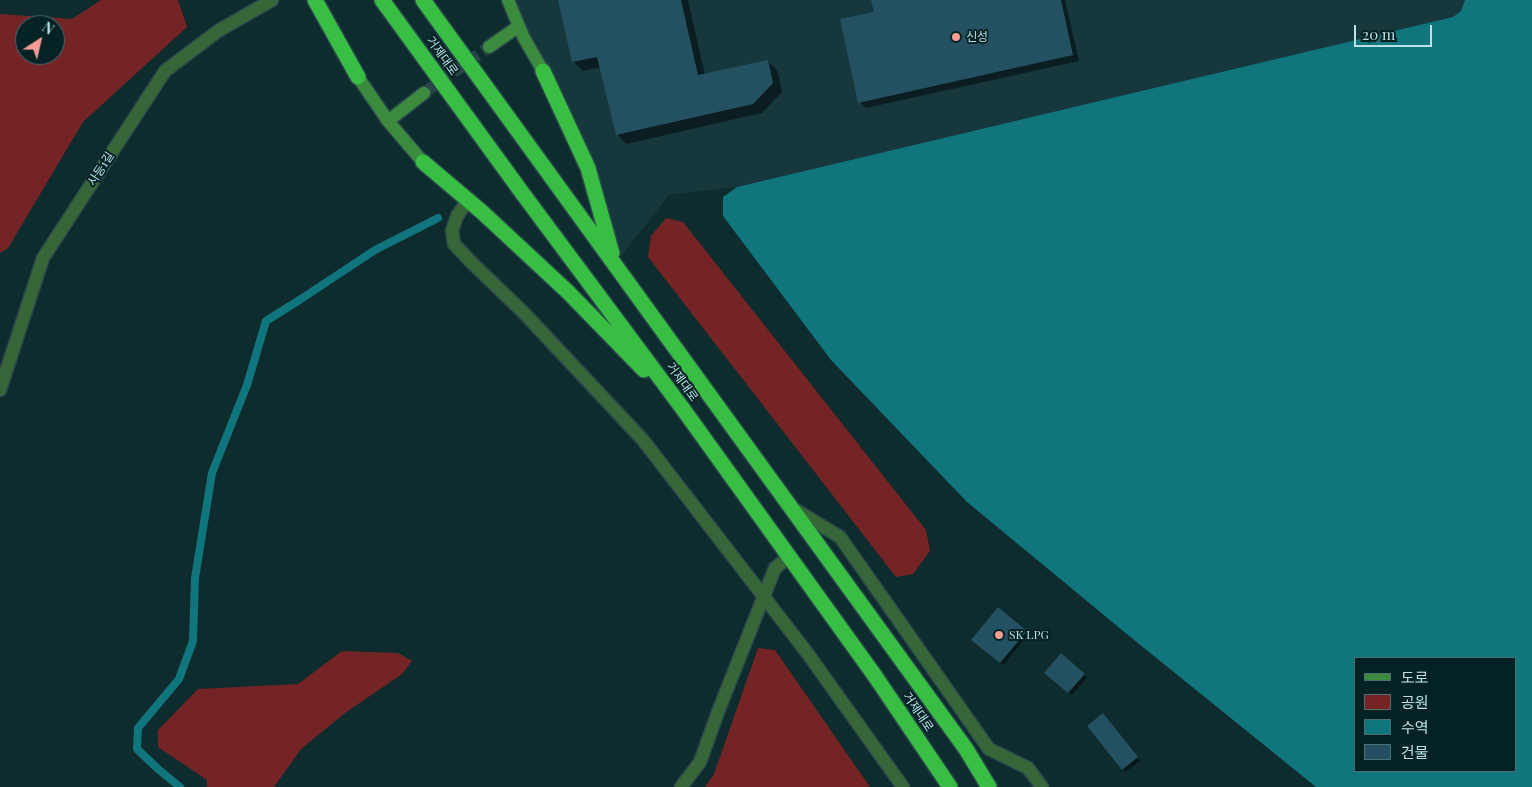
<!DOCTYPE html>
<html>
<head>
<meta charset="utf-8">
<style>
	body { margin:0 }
	#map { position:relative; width:1532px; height:787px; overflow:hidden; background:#0e2b2e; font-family:"Playfair Display","Noto Sans KR",serif }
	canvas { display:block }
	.legend { position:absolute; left:1354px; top:657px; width:162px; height:115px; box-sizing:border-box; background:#042224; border:1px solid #4c6f72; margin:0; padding:6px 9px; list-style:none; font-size:15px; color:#b8e2e6 }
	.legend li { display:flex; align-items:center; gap:10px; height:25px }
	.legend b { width:25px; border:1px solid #4c6f72 }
	.north { position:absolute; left:15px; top:15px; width:50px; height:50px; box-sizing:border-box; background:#042224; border:1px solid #4c6f72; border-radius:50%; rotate:35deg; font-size:14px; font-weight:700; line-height:20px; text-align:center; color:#b8e2e6 }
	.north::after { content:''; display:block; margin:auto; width:18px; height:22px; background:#f59c95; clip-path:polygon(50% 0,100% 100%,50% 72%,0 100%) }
	.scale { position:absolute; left:1354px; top:25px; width:78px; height:22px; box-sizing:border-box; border:2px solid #b8e2e6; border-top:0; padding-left:6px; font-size:15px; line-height:18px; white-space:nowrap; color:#b8e2e6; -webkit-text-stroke:4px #042224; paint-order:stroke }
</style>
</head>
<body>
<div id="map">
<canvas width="1532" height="787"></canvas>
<ul class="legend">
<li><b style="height:6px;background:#3b8a3e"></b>도로</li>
<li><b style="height:14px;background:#742424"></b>공원</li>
<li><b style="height:14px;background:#11757e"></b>수역</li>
<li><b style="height:14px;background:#245161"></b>건물</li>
</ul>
<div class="north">N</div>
<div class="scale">20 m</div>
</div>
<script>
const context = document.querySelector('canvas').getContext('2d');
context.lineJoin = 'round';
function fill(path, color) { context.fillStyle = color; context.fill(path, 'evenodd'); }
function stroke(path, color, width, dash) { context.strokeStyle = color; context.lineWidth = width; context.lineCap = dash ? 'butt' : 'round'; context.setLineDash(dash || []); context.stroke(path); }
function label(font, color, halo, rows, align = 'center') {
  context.font = font + ' "Playfair Display","Noto Sans KR",serif'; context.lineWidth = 4; context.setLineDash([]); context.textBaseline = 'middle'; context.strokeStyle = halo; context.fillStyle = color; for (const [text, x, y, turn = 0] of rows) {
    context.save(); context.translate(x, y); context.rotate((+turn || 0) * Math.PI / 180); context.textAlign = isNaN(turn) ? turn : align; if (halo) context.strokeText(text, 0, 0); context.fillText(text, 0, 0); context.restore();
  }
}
fill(new Path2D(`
	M508 0H1465L1461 11 1453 17 737 187 669 195 615 264 588 168Z`), '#16383c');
fill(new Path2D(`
	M101 0H178L187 27 83 122 8 248 0 253V14L72 19ZM25 25H55V55H25Z
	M666 218 683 222 926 530 930 551 913 574 896 577 648 257 651 236Z
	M758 648 775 650 870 787H705L714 774Z
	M342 651 398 653 412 661 402 674 345 713 301 749 274 787H207V780L158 747V730L198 689 298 684Z`), '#742424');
fill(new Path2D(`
	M1465 0H1532V787H1316L1128 635 967 502 831 360 723 216V197L737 187 1453 17 1461 11ZM1356 658H1516V771H1356Z`), '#11757e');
fill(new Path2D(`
	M559 0H688L705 75 768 61 777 70 782 92 762 113 626 144 617 134 601 67 583 71 574 62Z
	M873 0H1065L1079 61 866 108 860 102 876 12Z
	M1026 631 1029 634 1003 665 976 642Z
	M1084 675 1087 677 1072 695 1049 676Z
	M1105 718 1140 761 1125 772 1123 769Z`), '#0007');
stroke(new Path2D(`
	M180 787 158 769 137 749 138 728 179 679 193 641 195 578 212 473 247 385 266 321 301 299 375 250 438 218`), '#11757e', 8);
fill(new Path2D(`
	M558 0H681L698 75 768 60 773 83 753 104 616 135 597 57 572 62Z
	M871 0H1061L1073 55 858 103 840 19 874 12Z
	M998 607 1027 631 1000 663 971 640Z
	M1061 653 1085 674 1068 693 1044 673Z
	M1103 713 1138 757 1122 770 1087 726Z`), '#245161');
stroke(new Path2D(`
	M424 93 489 47`), '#28464a', 12, [12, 6]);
const lane = new Path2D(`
	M0 390 43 258 165 71 218 31 272 0
	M794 509 840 537 989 749 1028 768 1042 787
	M681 787 700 762 718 712 775 568 789 557`);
const street = new Path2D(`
	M468 200 457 216 452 231 454 244 472 263 524 313 643 440 808 654 903 787`);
const secondary = new Path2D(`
	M508 0 524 38 543 71
	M489 47 519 26
	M358 77 388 121 423 162
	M388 121 424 93`);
const highway = new Path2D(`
	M315 0 358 77
	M382 0 523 194 683 409 875 676 950 787
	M423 0 966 749 989 787
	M543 71 588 168 612 253
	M423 162 482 212 568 292 644 370`);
stroke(lane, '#29484b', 15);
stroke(street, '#29484b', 15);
stroke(secondary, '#29484b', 15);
stroke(highway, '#29484b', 18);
stroke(lane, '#376738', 12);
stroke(street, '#376738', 12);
stroke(secondary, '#3b8a3e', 12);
stroke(highway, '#38be43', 15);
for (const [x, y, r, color] of [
	[956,37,5,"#f59c95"],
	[999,635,5,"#f59c95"]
]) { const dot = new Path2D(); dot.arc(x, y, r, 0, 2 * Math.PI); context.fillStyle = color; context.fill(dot); stroke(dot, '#042224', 2); }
label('12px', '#b8e2e6', '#042224', [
	["신성",966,37],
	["SK LPG",1009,635]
], 'left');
label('12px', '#b8e2e6', '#042224', [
	["거제대로",442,56,54],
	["사등1길",101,169,-57],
	["거제대로",682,382,54],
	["거제대로",918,712,56]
]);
</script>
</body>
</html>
